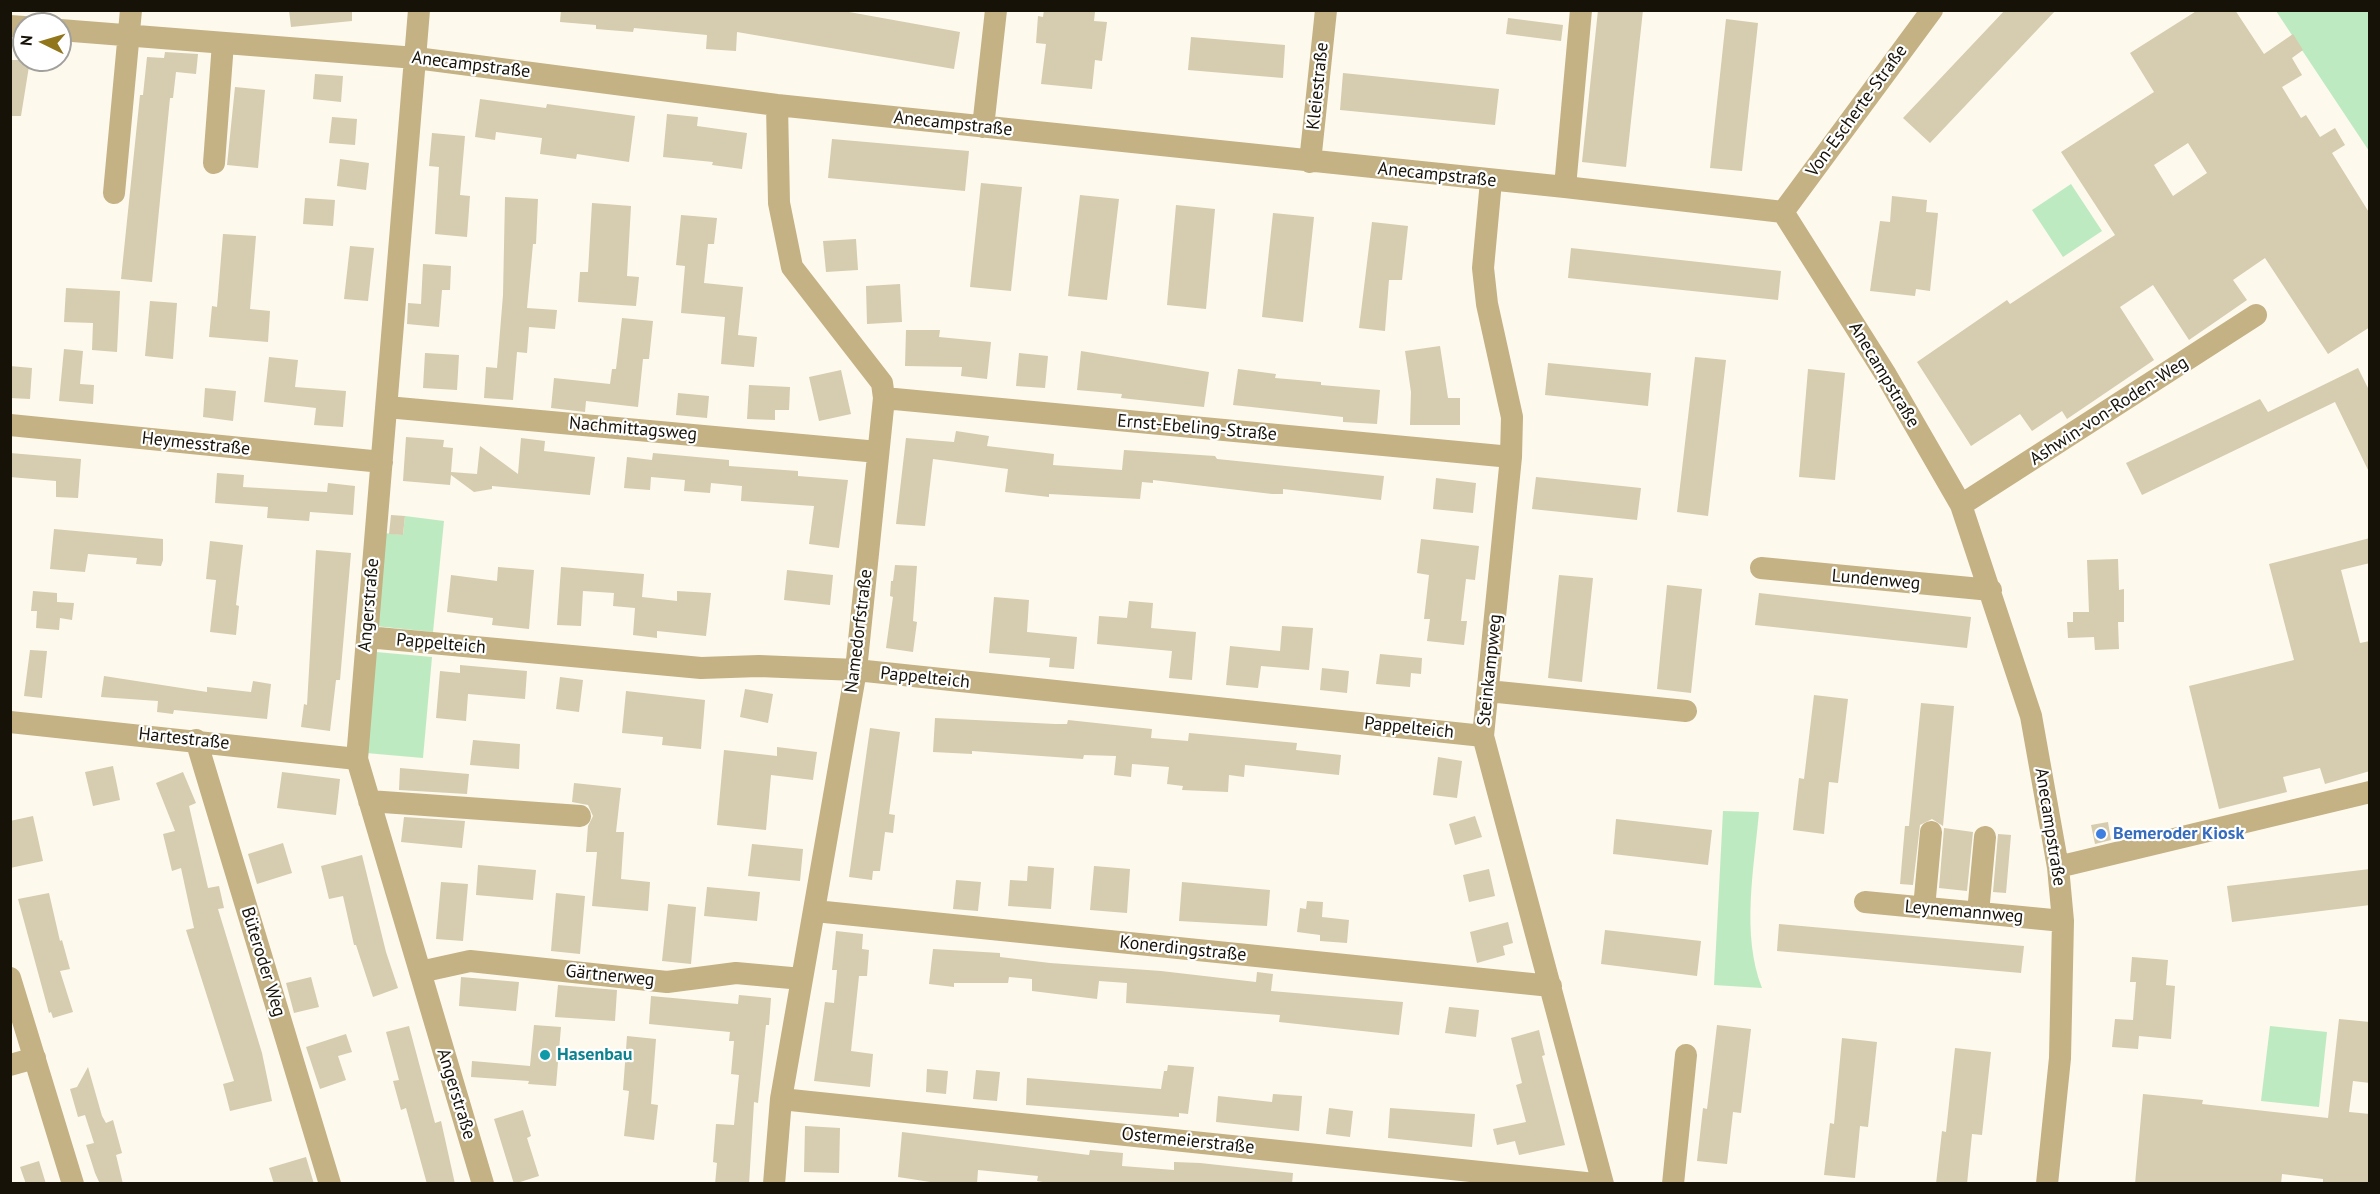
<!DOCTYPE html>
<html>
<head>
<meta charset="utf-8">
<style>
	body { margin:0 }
	#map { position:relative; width:2380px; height:1194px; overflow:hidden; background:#fdf9ed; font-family:"PT Sans",sans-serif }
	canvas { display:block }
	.frame { position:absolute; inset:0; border:12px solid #161208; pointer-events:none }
	.north { position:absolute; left:12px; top:12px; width:60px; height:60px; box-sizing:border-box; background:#fff; border:2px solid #a2a09c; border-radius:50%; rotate:275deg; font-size:16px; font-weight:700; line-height:24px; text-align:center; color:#161208 }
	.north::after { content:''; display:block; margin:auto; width:21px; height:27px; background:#91761c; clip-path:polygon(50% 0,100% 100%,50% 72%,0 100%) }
</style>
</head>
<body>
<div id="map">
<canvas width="2380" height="1194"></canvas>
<div class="frame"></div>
<div class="north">N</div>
</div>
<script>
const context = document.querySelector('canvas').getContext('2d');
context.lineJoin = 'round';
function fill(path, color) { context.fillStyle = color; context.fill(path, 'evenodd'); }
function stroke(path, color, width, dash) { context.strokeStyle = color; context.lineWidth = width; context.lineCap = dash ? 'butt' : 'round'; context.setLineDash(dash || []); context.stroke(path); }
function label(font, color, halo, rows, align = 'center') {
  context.font = font + ' "PT Sans",sans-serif'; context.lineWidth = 4.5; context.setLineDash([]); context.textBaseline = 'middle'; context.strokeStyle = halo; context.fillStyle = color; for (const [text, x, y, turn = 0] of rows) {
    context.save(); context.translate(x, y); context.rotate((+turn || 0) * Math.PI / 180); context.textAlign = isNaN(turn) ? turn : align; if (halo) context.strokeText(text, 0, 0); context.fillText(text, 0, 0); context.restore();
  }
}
fill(new Path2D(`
	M2276 11H2369V151Z
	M2071 184 2102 231 2063 257 2032 210Z
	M405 516 444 521 433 632 375 626 384 533 403 535Z
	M376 652 432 657 423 758 366 753Z
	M1723 811 1759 812C1754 869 1741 934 1762 988L1714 985Z
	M2270 1026 2327 1032 2319 1107 2261 1101Z`), '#beeac1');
fill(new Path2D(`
	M289 10H352V21L291 27Z
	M561 10H838L960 32 954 69 737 32 736 51 706 49 707 35 634 28 633 32 596 29V25L560 22Z
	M1044 10 1095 12 1094 21 1107 22 1102 61 1095 60 1092 89 1041 84 1046 44 1036 43 1038 16 1043 17Z
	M1598 10H1643L1626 167 1582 162Z
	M2005 10H2056L1930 143 1903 118Z
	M2198 10H2235L2264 54 2293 34 2303 50 2292 58 2302 75 2282 87 2301 118 2306 115 2320 137 2335 128 2345 145 2332 153 2370 214V327L2328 354 2265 258 2233 280 2247 300 2189 340 2153 285 2120 307 2154 360 2067 419 2062 411 2032 431 2020 414 1971 446 1917 362 2007 300 2010 304 2115 235 2061 152 2154 92 2130 53ZM2188 143 2207 173 2173 196 2154 165Z
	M1508 18 1563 25 1561 41 1506 34Z
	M1726 19 1758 23 1742 171 1710 168Z
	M1191 37 1285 45 1283 78 1188 70Z
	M165 52 198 54 196 74 176 72 173 98H170L152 282 121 279 140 95H143L147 57 164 58Z
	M10 60H30L21 116H10Z
	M1343 73 1499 89 1495 125 1340 110Z
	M315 74 343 76 341 102 313 99Z
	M235 87 265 90 258 168 227 165Z
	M480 99 546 108 547 104 635 116 629 162 577 154 576 159 540 154 542 138 496 132 495 140 475 137Z
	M667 114 698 117 697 126 747 133 742 169 712 165 713 162 663 157Z
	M332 117 357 119 355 145 329 143Z
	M432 133 465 136 460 195 470 196 467 237 435 234 439 167 429 166Z
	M832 139 969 151 965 191 828 178Z
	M340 159 369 163 366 190 337 186Z
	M981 183 1022 187 1011 291 970 287Z
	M1080 195 1119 199 1107 300 1068 296Z
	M1892 196 1927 200 1926 212 1938 213 1930 291 1916 289 1915 296 1870 291 1880 221 1890 222Z
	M505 197 538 199 536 244H533L527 308 557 310 555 329 529 327 527 353 517 352 513 400 484 398 486 367 497 368 503 295Z
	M305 198 335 200 333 226 303 224Z
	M592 203 631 206 627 276 639 277 636 306 578 302 580 272H588Z
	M1176 205 1215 209 1206 309 1167 305Z
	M1273 213 1314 217 1303 322 1262 317Z
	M681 215 717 218 714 244H708L704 283 743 287 738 335 757 337 754 367 721 364 725 317 681 313 685 266 676 265Z
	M1372 222 1408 226 1402 280H1389L1385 331 1359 328Z
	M223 234 256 236 250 309 270 311 268 342 209 337 212 306 217 307Z
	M856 239 858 270 826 272 823 241Z
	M350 246 374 248 368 301 344 299Z
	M1571 248 1781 271 1778 300 1568 278Z
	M423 264 451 266 450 290H442L439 327 407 324 408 303 421 304Z
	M900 284 902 322 867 324 866 286Z
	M66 288 120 291 117 352 92 350 93 323 64 322Z
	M150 301 177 303 173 359 145 356Z
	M622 318 653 321 649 359H643L638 407 586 401 585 412 551 408 554 378 610 384 612 369H616Z
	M906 330H940L939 337 991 342 987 379 961 376 962 367 905 366Z
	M1440 346 1448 398H1460V425H1410L1411 392 1405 351Z
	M64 349 83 351 80 384 94 385 93 404 59 401Z
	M1081 351 1209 372 1204 407 1121 398 1122 394 1077 390Z
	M425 353 459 355 457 390 423 388Z
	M1019 353 1048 356 1045 388 1016 386Z
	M269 357 298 360 295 387 346 391 343 427 314 425 316 408 264 402Z
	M1695 357 1726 360 1708 516 1677 512Z
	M1548 363 1651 373 1648 406 1545 395Z
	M10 366 32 368 30 399 10 398Z
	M2358 368 2370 392V474L2335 402 2142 495 2126 463 2260 399 2268 412Z
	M1238 369 1276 374 1275 378 1321 382V385L1380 390 1377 424 1343 422V417L1233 405Z
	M1808 369 1845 373 1835 480 1799 477Z
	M841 370 851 414 819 421 809 377Z
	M749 385 790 387 789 410H775V420L747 419Z
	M205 388 236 391 233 421 203 417Z
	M678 393 709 396 707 418 676 415Z
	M956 431 989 436 987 446 1054 454 1053 465 1122 470 1124 450 1215 456 1217 459 1384 476 1381 500 1283 489V494H1272L1153 480V483L1142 482 1140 499 1049 494V497L1005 492 1008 469 933 459 925 526 896 524 906 438 954 442Z
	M406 437 444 440 443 447 453 448 451 472 477 474 480 446 518 474 521 438 545 441 544 451 595 457 590 495 492 486V489L474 492 451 475 450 485 403 481Z
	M10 453 81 459 78 498 56 497V481L10 477Z
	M653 453 729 460V466L798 471V476L848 480 839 548 809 544 814 506 741 501 742 486 711 483 710 493 684 491 685 480 651 477 650 490 624 488 627 457 652 460Z
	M217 473 244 475 243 487 327 492 328 483 355 486 353 515 310 512 309 521 267 518 268 507 215 503Z
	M1536 477 1641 488 1637 520 1532 509Z
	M1436 478 1476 483 1473 513 1433 509Z
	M391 515 405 516 403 535 389 534Z
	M54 529 163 539V560L161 566 136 564 137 558 88 554 85 572 50 569Z
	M2370 538V563L2341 570 2360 643 2370 641V771L2325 784 2320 768 2283 777 2287 792 2219 809 2189 686 2294 660 2269 564Z
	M1421 539 1479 546 1475 580 1466 579 1461 621H1467L1464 645 1427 641 1430 619H1424L1429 575 1417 573Z
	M210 541 243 545 236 605 239 606 236 635 210 632 216 580 206 579Z
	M316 550 351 553 340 680H336L330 731 301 727 304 704 307 705Z
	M2118 559 2119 590 2124 589V622H2118L2119 649 2095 650 2094 637 2068 638 2067 622H2073V612H2089L2087 560Z
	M895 565 917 566 913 621 917 622 913 652 886 648 893 597 890 596 891 581H893Z
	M498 567 534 570 529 629 492 625 493 618 447 612 451 575 497 581Z
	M561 567 644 574 642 597 677 601V591L711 593 706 636 657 631V638L633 635 635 608 613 606 614 593 583 591 581 626 557 625Z
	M787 570 833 575 830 605 784 600Z
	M1559 575 1593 578 1582 682 1548 678Z
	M1667 585 1702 589 1691 693 1657 689Z
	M33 591 57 593V602L74 603 72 620 60 618 59 630 36 628 37 611H31Z
	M1759 593 1971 617 1967 648 1755 625Z
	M994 597 1029 600 1027 632 1077 637 1074 669 1049 667 1050 658 989 653Z
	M1129 601 1153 603 1151 628 1196 632 1192 680 1169 678 1172 651 1097 644 1099 616 1127 618Z
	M1282 626 1313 628 1309 670 1261 666 1258 688 1226 685 1230 646 1280 651Z
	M30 650 47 651 42 698 24 696Z
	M1380 654 1422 658 1421 674 1411 673 1410 687 1376 684Z
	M460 665 527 671 525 699 468 694 466 721 436 718 440 671 460 673Z
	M1322 668 1349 671 1347 693 1320 690Z
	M104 676 207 692V687L251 692 253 681 271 684 267 719 174 710 173 714 157 712 158 701 101 697Z
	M560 677 583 680 579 712 556 709Z
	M745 689 773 694 768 723 740 717Z
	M626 691 705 700 701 749 662 745 663 737 622 733Z
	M1814 695 1848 699 1838 783 1829 782 1824 834 1793 830 1799 778 1804 779Z
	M1921 703 1954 706 1943 826 1932 819 1920 825 1913 885 1900 884 1905 826H1909Z
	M935 718 1055 724H1067L1068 720 1152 729 1151 738 1188 741 1189 733 1297 743 1296 750 1341 755 1339 775 1245 765 1244 777 1229 775 1228 792 1182 790 1183 786 1167 784 1169 767 1132 764 1131 777 1114 775 1116 756 1084 755 1083 759 972 751V754L933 752Z
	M870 728 900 732 889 814 895 815 893 833 885 832 880 871H873L872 880 849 877Z
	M473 740 520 744 519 769 470 765Z
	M777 747 817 752 813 780 771 775 766 830 717 825 724 750 777 756Z
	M1438 757 1462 761 1457 798 1433 795Z
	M113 766 120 800 93 806 85 772Z
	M400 768 469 774 467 794 399 790Z
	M183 772 196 803 189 806 208 888 219 886 224 908 218 909 262 1053 272 1101 230 1111 223 1084 234 1081 186 930 194 928 181 868 172 871 163 834 175 831 156 783Z
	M282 772 340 779 336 815 277 808Z
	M574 783 621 788 616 832H624L621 879 650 882 648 911 592 906 597 852H586L588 826 593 816 588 805 572 802Z
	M33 816 43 861 10 868V821Z
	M1475 816 1482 837 1455 845 1449 824Z
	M404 817 465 821 462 848 401 842Z
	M1616 819 1712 830 1708 865 1613 854Z
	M2108 822 2111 840 2095 844 2091 825Z
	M1944 828 1973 832 1967 891 1939 888Z
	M1998 834 2011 835 2006 893 1993 892Z
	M283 843 292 873 257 884 248 854Z
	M752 844 803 849 800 881 748 876Z
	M362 855 386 952 398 988 373 997 356 945H354L343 896 329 899 321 866Z
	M478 865 536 870 533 900 476 895Z
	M1028 866 1054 868 1051 909 1008 906 1010 880 1027 881Z
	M1094 866 1130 869 1127 913 1090 910Z
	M1489 869 1495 896 1469 902 1463 875Z
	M2370 869V905L2232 922 2227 886Z
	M956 880 981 882 978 911 953 909Z
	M441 882 468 884 463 941 436 939Z
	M1182 882 1270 890 1267 926 1179 921Z
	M707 887 760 892 757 921 704 916Z
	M49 893 60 941 62 940 70 969 60 971 73 1012 53 1018 51 1012 49 1013 18 899Z
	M556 893 585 896 580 954 551 951Z
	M1307 901 1323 902 1322 917 1349 920 1347 943 1320 941V935L1297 932 1300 908 1306 909Z
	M668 904 696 907 691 964 662 961Z
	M1508 922 1513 943 1503 946 1505 955 1477 963 1470 932Z
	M1779 924 2024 946 2021 973 1777 951Z
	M1605 930 1701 941 1697 976 1601 964Z
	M836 931 863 934 862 949 869 950 867 976H859L851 1051 873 1054 870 1087 814 1081 825 1002 834 1003 837 970H832Z
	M933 949 1000 953V957L1050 963 1161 971 1256 982 1257 972 1273 974 1271 991 1403 1002 1399 1035 1279 1022 1280 1015 1126 1003 1127 983 1099 981 1097 999 1032 991V979L1009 977 1008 983H954V987L929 984Z
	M2132 957 2168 960 2166 985 2175 986 2171 1039 2139 1036 2138 1049 2112 1047 2115 1019 2133 1020 2136 982H2130Z
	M311 977 319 1007 294 1013 286 983Z
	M461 977 519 982 516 1011 459 1006Z
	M558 985 617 990 615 1021 555 1017Z
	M739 995 771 998 769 1025H766L758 1103 754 1102 749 1184H715L717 1163 713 1162 716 1124 734 1125 739 1075 731 1074 734 1041H729L730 1032 649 1024 651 996 738 1004Z
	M1449 1007 1479 1010 1476 1037 1445 1033Z
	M2339 1019 2370 1022V1083L2353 1081 2349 1112 2370 1114V1184H2323V1179L2282 1174 2281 1184H2135L2143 1094 2203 1100 2202 1104 2328 1118Z
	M534 1025 561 1027 556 1086 528 1084 529 1081 471 1077 472 1061 530 1066Z
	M1717 1025 1751 1029 1741 1113 1733 1112 1727 1164 1697 1161 1703 1108 1707 1109Z
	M409 1026 435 1123 441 1121 455 1184H427L406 1108 401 1110 393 1081 399 1080 386 1032Z
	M1539 1030 1545 1055 1542 1056 1565 1145 1519 1155 1515 1141 1497 1145 1493 1129 1526 1122 1516 1085 1522 1083 1511 1038Z
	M346 1034 352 1052 338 1056 346 1080 320 1089 306 1047Z
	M627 1036 656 1039 651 1104 658 1105 654 1140 624 1136 629 1091 623 1090Z
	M1842 1038 1877 1042 1868 1127 1860 1126 1855 1178 1824 1175 1830 1123 1834 1124Z
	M1955 1048 1991 1052 1982 1135 1972 1134 1967 1184H1936L1942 1131 1946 1132Z
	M1168 1065 1194 1067 1188 1114 1179 1113V1117L1026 1105 1027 1078 1161 1089 1164 1071H1167Z
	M88 1067 102 1116 106 1123 113 1120 122 1153 116 1155 123 1184H100L95 1173 86 1145 94 1143 85 1115 78 1117 70 1089 77 1087Z
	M927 1069 948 1071 946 1094 926 1092Z
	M976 1070 1000 1072 997 1101 973 1099Z
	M1273 1094 1302 1096 1299 1131 1216 1122 1218 1096 1272 1102Z
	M1329 1108 1353 1111 1350 1137 1326 1134Z
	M1390 1108 1475 1114 1472 1147 1388 1138Z
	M523 1110 531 1136 527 1138 539 1176 514 1184 494 1119Z
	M805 1126 840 1128 839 1173 804 1172Z
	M902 1132 1089 1155 1090 1150 1123 1153 1122 1166 1174 1170V1162L1200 1163 1293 1173 1292 1184H1055L1037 1181 1038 1176 978 1170 977 1184H943L898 1177Z
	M306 1157 314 1184H274L269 1168Z
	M39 1161 46 1184H26L20 1167Z`), '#d6ccaf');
stroke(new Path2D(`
	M419 10 357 759 483 1184
	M10 26 24 27
	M60 30 416 58 777 105 1565 187 1783 212 1886 375 1961 505 2031 716 2058 867 2063 921 2060 1058 2047 1184
	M983 127 996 10
	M1310 162 1326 10
	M214 163 223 43
	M1491 181 1483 268 1487 304 1512 417 1511 457 1483 736 1603 1184
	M1565 187 1581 10
	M114 193 131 10
	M1783 212 1932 10
	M884 398 1511 457
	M387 407 878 452
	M10 425 382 462
	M1961 505 2256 315
	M1761 568 1991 590
	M367 637 701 668 759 666 856 670 1483 736
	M1488 691 1686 711
	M10 722 357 759
	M196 740 330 1184
	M369 801 580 816
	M2058 867 2370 792
	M1865 902 2063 921
	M1924 908 1931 832
	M815 911 1551 986
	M1978 913 1985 837
	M420 972 470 961 667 982 736 973 802 979
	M10 978 73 1184
	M10 1065 35 1058
	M781 1099 1595 1184
	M774 1184 781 1099 856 670 884 398 882 383 792 267 779 203 777 105
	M1673 1184 1686 1055`), '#c4b184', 22);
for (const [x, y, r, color] of [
	[2101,834,6,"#3f7fe0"],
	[545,1055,6,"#0f9aa8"]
]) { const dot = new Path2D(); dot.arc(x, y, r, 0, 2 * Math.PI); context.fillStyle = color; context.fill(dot); stroke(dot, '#fff', 2); }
label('18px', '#161208', '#fff', [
	["Anecampstraße",471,65,7],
	["Kleiestraße",1318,86,-84],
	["Von-Escherte-Straße",1857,111,-54],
	["Anecampstraße",953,124,6],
	["Anecampstraße",1437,175,6],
	["Anecampstraße",1884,375,59],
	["Ashwin-von-Roden-Weg",2109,411,-33],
	["Ernst-Ebeling-Straße",1197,428,5],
	["Nachmittagsweg",633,429,5],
	["Heymesstraße",196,444,6],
	["Lundenweg",1876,580,5],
	["Angerstraße",369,605,-85],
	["Namedorfstraße",859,631,-83],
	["Pappelteich",441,644,5],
	["Steinkampweg",1490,670,-84],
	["Pappelteich",925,678,6],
	["Pappelteich",1409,728,6],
	["Hartestraße",184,739,6],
	["Anecampstraße",2050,827,81],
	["Leynemannweg",1964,912,5],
	["Konerdingstraße",1183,949,6],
	["Büteroder Weg",263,962,73],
	["Gärtnerweg",610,976,6],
	["Angerstraße",456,1094,73],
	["Ostermeierstraße",1188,1141,6]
]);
label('bold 18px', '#366cbe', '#fff', [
	["Bemeroder Kiosk",2113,834]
], 'left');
label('bold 18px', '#0d838f', '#fff', [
	["Hasenbau",557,1055]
], 'left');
</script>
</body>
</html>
